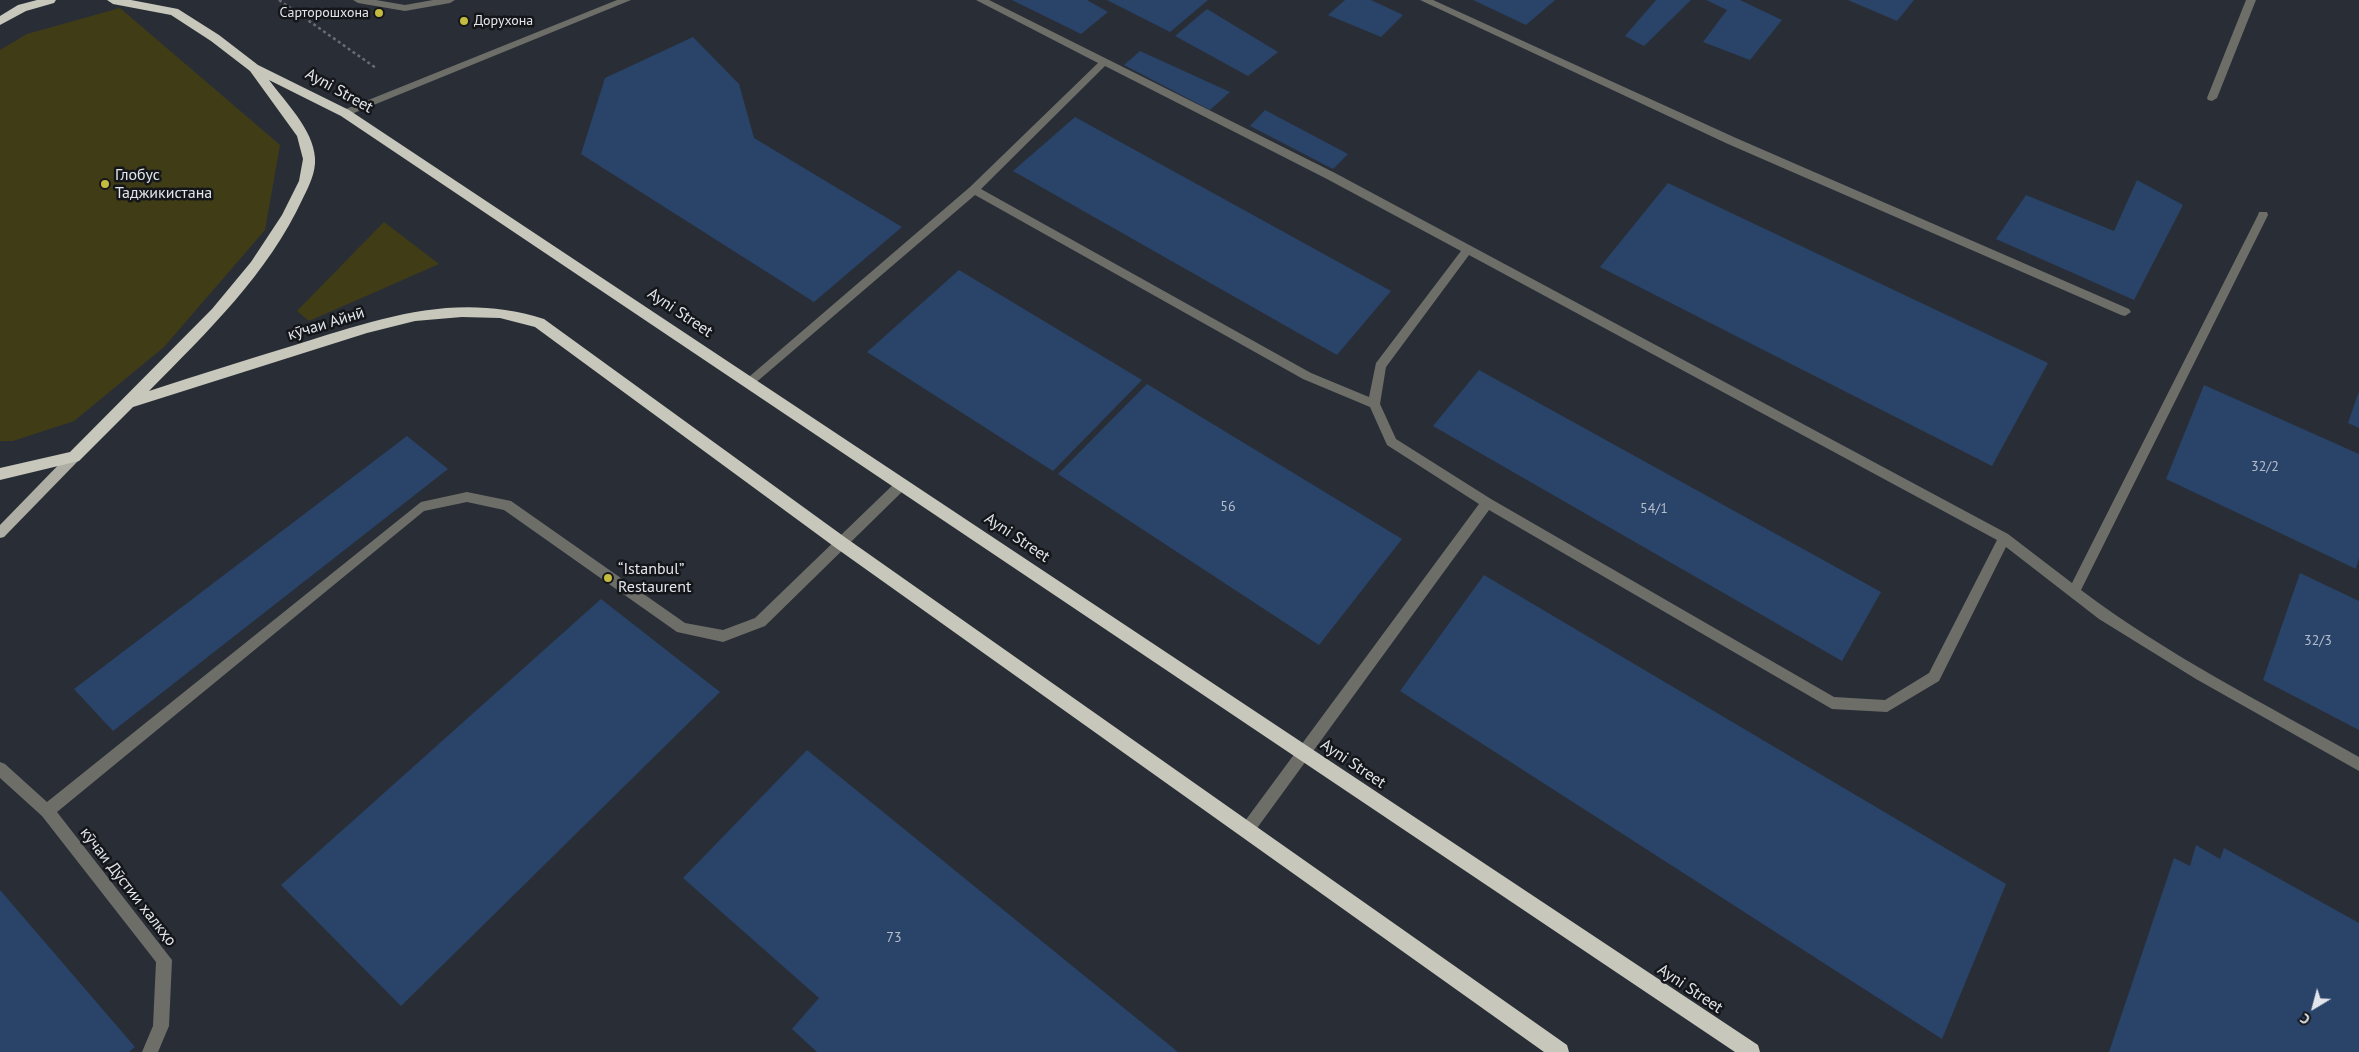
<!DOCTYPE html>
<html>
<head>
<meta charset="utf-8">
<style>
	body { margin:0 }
	#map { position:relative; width:2359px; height:1052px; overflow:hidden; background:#292e36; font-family:"PT Sans",sans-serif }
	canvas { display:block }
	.north { position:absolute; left:2289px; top:982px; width:50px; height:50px; -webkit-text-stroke:4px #14161a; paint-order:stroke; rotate:217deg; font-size:14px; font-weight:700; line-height:20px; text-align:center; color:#e2e6eb }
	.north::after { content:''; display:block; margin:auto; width:18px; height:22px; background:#e2e6eb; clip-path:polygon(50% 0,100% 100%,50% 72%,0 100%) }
</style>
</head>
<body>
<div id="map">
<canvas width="2359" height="1052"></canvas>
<div class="north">С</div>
</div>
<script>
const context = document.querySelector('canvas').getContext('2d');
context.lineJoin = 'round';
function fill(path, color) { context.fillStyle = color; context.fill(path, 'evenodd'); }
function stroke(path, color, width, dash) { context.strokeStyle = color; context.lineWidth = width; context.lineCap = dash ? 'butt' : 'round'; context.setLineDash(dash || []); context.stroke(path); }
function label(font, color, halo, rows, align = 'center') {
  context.font = font + ' "PT Sans",sans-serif'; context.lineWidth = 5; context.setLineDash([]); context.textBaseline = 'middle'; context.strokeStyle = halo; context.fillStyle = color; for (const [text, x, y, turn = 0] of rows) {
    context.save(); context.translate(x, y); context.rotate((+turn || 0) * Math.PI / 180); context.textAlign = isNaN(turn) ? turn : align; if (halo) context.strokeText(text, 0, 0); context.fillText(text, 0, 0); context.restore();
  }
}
fill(new Path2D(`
	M120 8 280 145 265 230 164 347 74 421 13 441H0V50L27 34Z
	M384 222 439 264 309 321 297 311Z`), '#403d16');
fill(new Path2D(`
	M1012 0H1087L1108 12 1081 34Z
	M1107 0H1208L1170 32Z
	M1345 0H1371L1403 15 1381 37 1328 15Z
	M1473 0H1555L1526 25Z
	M1656 0H1691L1644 46 1625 36Z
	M1706 0H1740L1782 20 1750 60 1703 42 1727 10Z
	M1848 0H1914L1897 21Z
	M1207 9 1278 52 1248 76 1175 36Z
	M693 37 739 84 754 138 902 227 814 302 581 154 605 78Z
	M1140 51 1230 92 1210 110 1124 65Z
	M1265 110 1348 154 1333 169 1250 126Z
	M1075 117 1391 291 1337 355 1013 171Z
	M2137 180 2183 205 2134 300 1996 239 2026 195 2114 231Z
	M1668 183 2048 363 1992 466 1600 267Z
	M959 270 1142 380 1053 471 867 352Z
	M1479 370 1881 592 1842 661 1433 426Z
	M1147 384 1402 539 1319 645 1058 474Z
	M2204 385 2359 454V558L2356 569 2166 479Z
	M2359 391V428L2348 423Z
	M407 436 448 469 113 731 74 689Z
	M2300 573 2359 601V730L2263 680Z
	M1484 575 2006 884 1942 1039 1400 691Z
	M601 599 720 692 401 1006 281 885Z
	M807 750 1178 1052H817L792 1029 819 998 683 878Z
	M2196 845 2220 859 2224 848 2359 923V1052H2109L2174 858 2190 866Z
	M0 890 135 1047 129 1052H0Z`), '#294369');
stroke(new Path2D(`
	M279 0 376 68`), '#686d74', 2.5, [3, 3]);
fill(new Path2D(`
	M353 0H376L405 5 433 0H455L450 3 405 11 358 3Z
	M617 0H631L349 115 345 116 340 113 341 111Z
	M976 0H989L1335 173 2008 534 2072 583 2258 215 2259 212H2267L2268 215 2081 590C2167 655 2265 704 2359 757V771L2196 679 2099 619 2006 547 1939 681 1887 712 1832 709 1489 510 1252 835 1247 837 1242 835 1240 830 1242 825 1479 504 1387 445 1370 407 1303 379 975 195 753 385H745L743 382 970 187 1098 63ZM1105 66 1327 179 1461 251 1376 363 1369 397 1311 373 981 189ZM1469 255 1997 540 1929 673 1885 700 1834 697 1491 499 1396 439 1380 404 1386 367Z
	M1420 0H1433L1736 138 2129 309 2131 312 2125 316 2121 315 1728 144Z
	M2246 0H2256L2217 98 2212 101 2208 100 2207 98Z
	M902 479 906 480 908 484 906 488 765 626 723 642 677 632 504 510 467 502 424 511 57 812 172 960 169 1026 158 1052H142L153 1026 156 962 42 816 0 778V762L5 764 47 802 421 502 467 492 511 501 685 623 723 630 755 618 898 480Z`), '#6e6e69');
fill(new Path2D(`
	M74 452 78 453 80 457 78 461 4 537 0 538V525L70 453Z`), '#aeaea4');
fill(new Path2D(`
	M37 0H56L54 3 26 11 0 25V16L18 5Z
	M107 0H131L178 9 219 35 258 65 349 110 1758 1045 1760 1052H1735L341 116 269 80C286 103 313 129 315 158 316 172 309 186 303 198 268 274 207 332 149 391 197 375 246 360 295 345 380 319 454 291 544 319L846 538 1567 1045 1569 1052H1544L836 548 535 327 500 318 462 317 415 321 367 333 133 407 79 461 0 480V468L70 452 212 309 251 262 282 215 299 181 303 159 297 136 250 71 211 41 171 15 113 4Z`), '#c7c7bb');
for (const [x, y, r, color] of [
	[379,13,5,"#c4bc3e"],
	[464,21,5,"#c4bc3e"],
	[105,184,5,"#c4bc3e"],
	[608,578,5,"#c4bc3e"]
]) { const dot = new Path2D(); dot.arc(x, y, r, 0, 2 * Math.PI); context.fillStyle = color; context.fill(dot); stroke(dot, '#14161a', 2); }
label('14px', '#e2e6eb', '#14161a', [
	["Сарторошхона",369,13],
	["Дорухона",474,21,"left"]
], 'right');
label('14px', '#b4bdca', null, [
	["32/2",2265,467],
	["56",1228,507],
	["54/1",1654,509],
	["32/3",2318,641],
	["73",894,938]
]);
label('16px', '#e2e6eb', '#14161a', [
	["Ayni Street",339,91,29],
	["Ayni Street",680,313,34],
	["кӯчаи Айнӣ",326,324,-17],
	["Ayni Street",1017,538,34],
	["Ayni Street",1353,764,34],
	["кӯчаи Дӯстии халкҳо",128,887,52],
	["Ayni Street",1690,989,34]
]);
label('16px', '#e2e6eb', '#14161a', [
	["Глобус",115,175],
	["Таджикистана",115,193],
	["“Istanbul”",618,569],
	["Restaurent",618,587]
], 'left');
</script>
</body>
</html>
